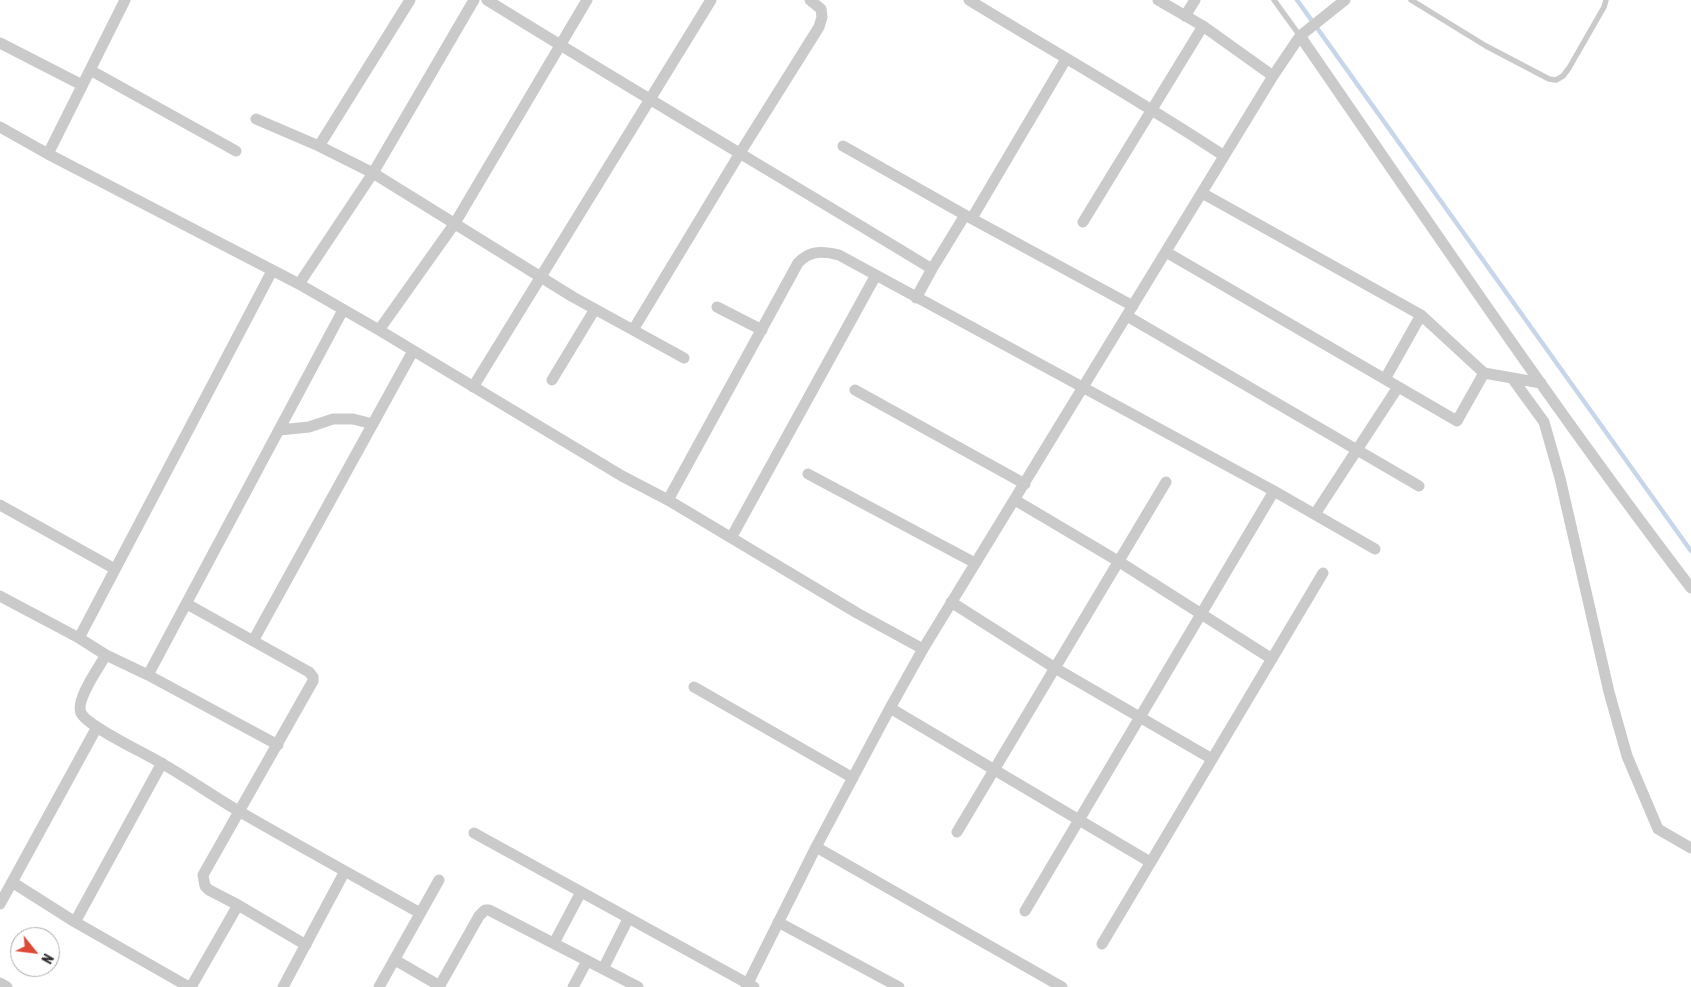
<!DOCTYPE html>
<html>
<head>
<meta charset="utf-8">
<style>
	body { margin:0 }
	#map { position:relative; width:1691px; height:987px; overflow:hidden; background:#fff; font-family:"Asap Condensed",sans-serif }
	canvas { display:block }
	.north { position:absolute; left:10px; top:927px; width:50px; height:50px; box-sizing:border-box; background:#fff; border:1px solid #ababab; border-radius:50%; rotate:119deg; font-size:14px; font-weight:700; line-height:20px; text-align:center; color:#2d2d2d }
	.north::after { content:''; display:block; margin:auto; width:18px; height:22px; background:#dd4936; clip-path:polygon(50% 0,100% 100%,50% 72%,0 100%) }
</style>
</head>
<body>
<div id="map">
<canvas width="1691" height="987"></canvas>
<div class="north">N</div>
</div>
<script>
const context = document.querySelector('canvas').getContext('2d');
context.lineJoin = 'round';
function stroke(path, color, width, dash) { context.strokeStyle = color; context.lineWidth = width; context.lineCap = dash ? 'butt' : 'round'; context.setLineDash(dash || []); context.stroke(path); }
stroke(new Path2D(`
	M1297 0 1691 551`), '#c8d6e9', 4.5);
stroke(new Path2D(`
	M1274 0 1300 36
	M1411 0 1486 46 1549 79 1556 80 1563 76 1569 68 1604 7 1606 0`), '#cacaca', 5.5);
stroke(new Path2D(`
	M487 0C634 91 784 179 932 269
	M969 0C1054 52 1141 101 1224 156
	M1158 0 1203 26 1273 76
	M1185 16 1195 0
	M1300 36C1428 221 1554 409 1691 588
	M0 43 82 85
	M90 70 236 151
	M256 119 319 146 373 173 573 297 684 358
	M0 127 48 154 299 284 379 330 622 476 668 500 857 613 923 649
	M319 146 410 0
	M843 146 965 215 1133 306
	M48 154 125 0
	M1202 193 1421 315 1484 373 1541 383
	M972 218 1066 59
	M1083 222 1203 26
	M1166 252 1457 421 1484 373
	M299 284 373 173 474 0
	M916 298 932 269 965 215
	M717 307 762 330
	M1127 316 1419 486
	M379 330 455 223 587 0
	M633 330 740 153 819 27 822 17 821 9 810 0
	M1512 378 1544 422 1560 478 1609 692 1627 756 1658 829 1691 848
	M1385 379 1421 315
	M552 380 595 309
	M473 387 711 0
	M855 390 1025 484
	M280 430 309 427 333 419H353L373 424
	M808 474 975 563
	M668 500 798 263C810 250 823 251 839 255L1274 491 1375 549
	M1015 500 1118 561 1272 659
	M0 505 115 569
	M1315 514 1398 387
	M731 538 876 275
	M0 596 79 638 106 655 148 675 278 745
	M951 602 1055 668 1212 759
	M187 604 309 672 313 677V681L203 875 205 886 209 890 238 905 306 945
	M79 638 272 271
	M253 641 413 351
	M106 655C99 667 75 700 81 713 88 727 145 753 161 763 188 778 214 797 242 813 301 847 361 880 420 913
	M148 675 343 310
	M694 687 853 778
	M890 708 1150 862
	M957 832 1166 482
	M474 833 754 987
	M816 847 1062 987
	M12 882 75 922 189 987
	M0 904 97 727
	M1025 911 1274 491
	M75 922 162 763
	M778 922 899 987
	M554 943 581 892
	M1102 944 1323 573
	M395 960 440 986
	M603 969 628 919
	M0 983 7 987
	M191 987 238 905
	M283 987 345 871
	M379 987 439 880
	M439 987 479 916 485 910H489L638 987
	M573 987 587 961
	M746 987 816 847 890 708 923 649 1273 76 1300 36 1345 0`), '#cacaca', 11);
</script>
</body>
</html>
